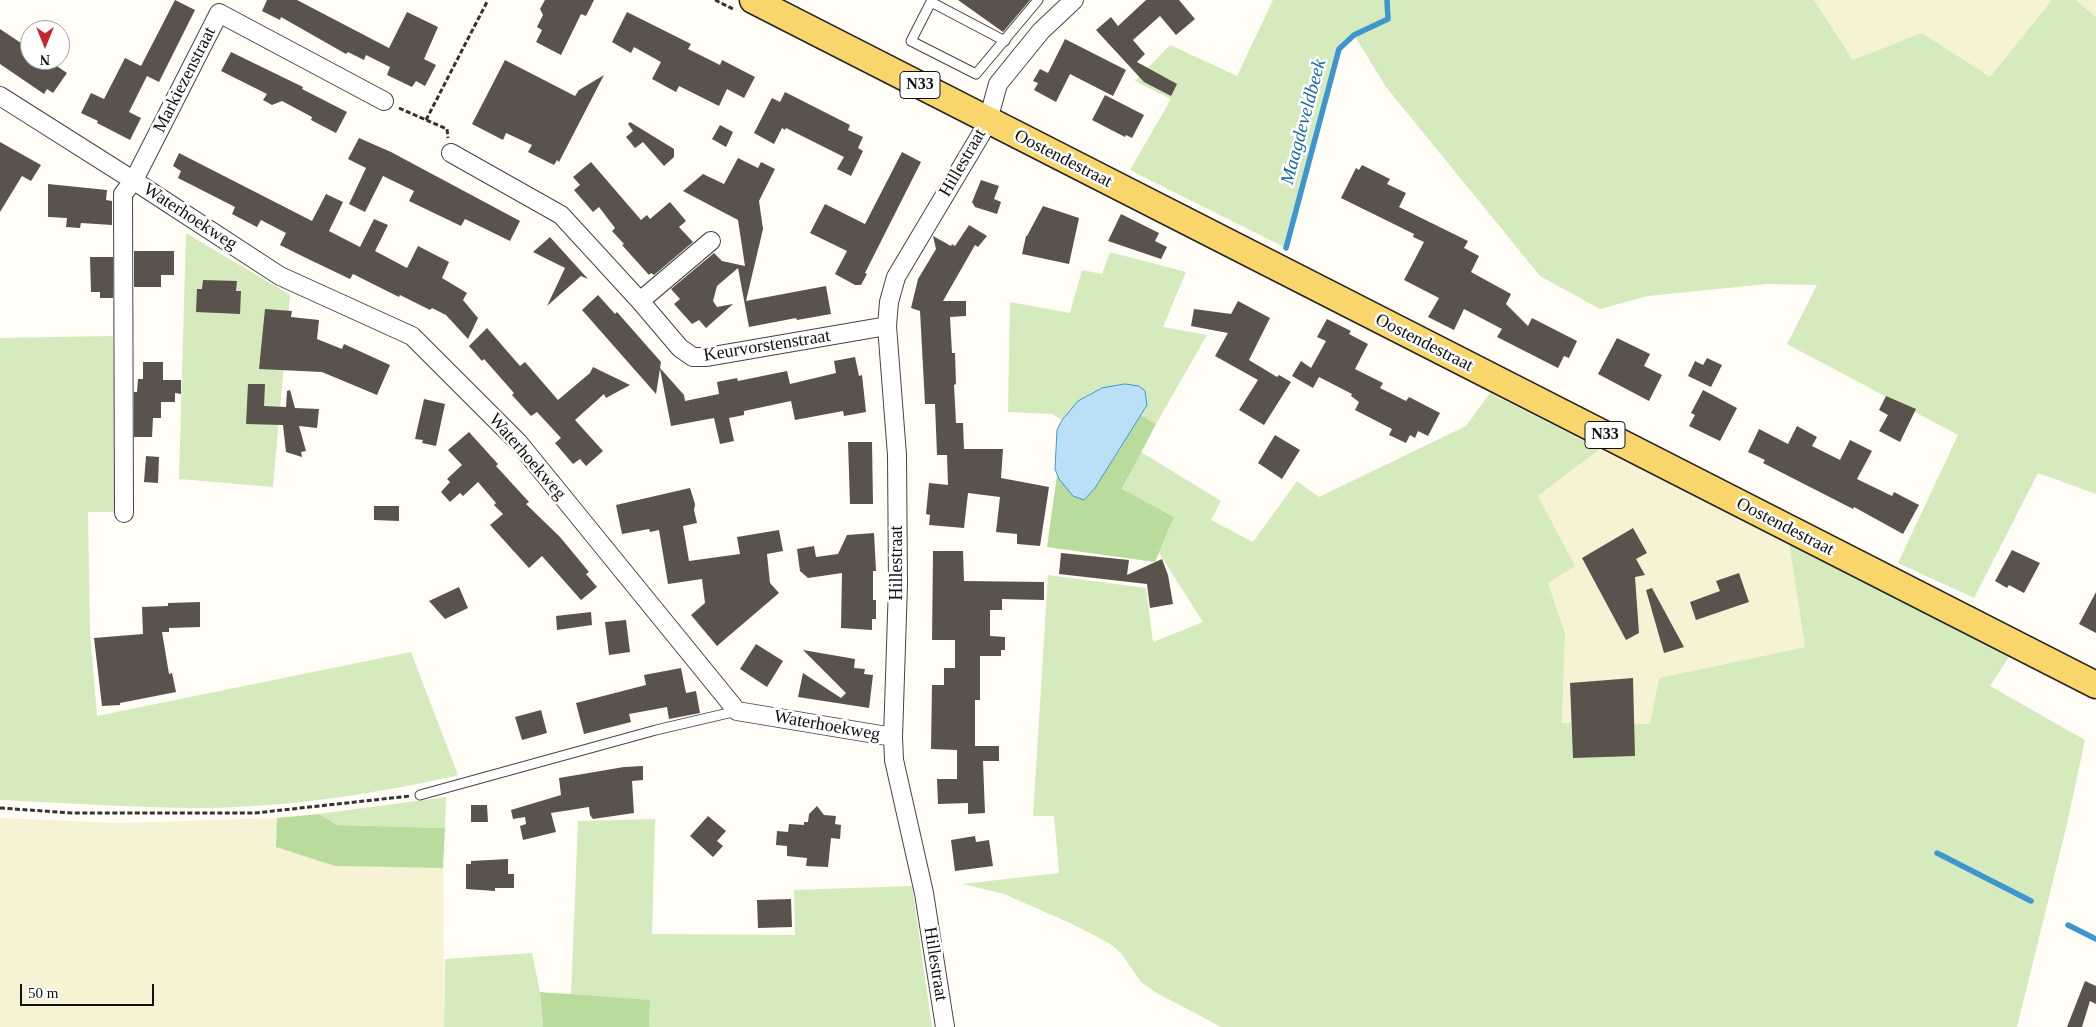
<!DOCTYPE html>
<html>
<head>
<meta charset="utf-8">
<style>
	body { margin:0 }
	#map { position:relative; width:2096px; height:1027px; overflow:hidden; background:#fffdf5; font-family:Georgia,serif }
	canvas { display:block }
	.north { position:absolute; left:20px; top:20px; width:50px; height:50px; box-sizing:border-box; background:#fff; border:1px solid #a0a0a0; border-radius:50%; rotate:180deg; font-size:14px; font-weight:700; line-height:20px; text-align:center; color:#111 }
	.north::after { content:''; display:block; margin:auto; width:18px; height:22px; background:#c4262e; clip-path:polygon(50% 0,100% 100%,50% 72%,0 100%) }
	.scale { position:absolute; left:20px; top:984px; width:134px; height:22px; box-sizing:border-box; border:2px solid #111; border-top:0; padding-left:6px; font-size:15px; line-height:18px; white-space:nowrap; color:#111; -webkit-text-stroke:4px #fff; paint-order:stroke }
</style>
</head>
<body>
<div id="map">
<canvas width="2096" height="1027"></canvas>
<div class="north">N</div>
<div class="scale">50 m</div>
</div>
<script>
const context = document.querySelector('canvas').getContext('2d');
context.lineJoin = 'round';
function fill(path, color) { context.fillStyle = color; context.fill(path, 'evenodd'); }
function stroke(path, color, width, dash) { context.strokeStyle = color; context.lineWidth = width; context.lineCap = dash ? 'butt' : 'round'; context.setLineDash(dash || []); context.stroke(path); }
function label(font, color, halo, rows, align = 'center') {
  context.font = font + ' Georgia,serif'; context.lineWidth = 5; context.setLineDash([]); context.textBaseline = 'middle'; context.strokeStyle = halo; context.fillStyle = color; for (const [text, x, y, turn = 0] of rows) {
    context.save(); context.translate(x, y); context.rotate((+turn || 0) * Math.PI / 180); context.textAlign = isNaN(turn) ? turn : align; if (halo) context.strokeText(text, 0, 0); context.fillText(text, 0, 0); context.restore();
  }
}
fill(new Path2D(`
	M1814 0H2052L1990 78 1922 34 1853 60Z
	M2076 0H2096V17Z
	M1600 449 1789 543 1805 647 1659 678 1651 724 1562 723 1565 633 1548 583 1538 496Z
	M0 818 120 823 277 818V847L335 866 443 868 444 1027H0Z`), '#f6f3d4');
fill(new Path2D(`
	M1273 0H1814L1853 60 1922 33 1990 77 2052 0H2076L2096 17V494L2038 473 1974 598 1898 563 1958 435 1787 344 1817 285 1767 284 1648 296 1600 309 1540 276 1386 87 1354 35 1339 49 1286 248 1130 170 1171 99 1135 81 1170 45 1237 76Z
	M186 233 290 295 273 487 179 479Z
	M1110 252 1186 272 1163 327 1207 335 1156 424 1141 415 1147 405 1102 388 1078 401 1062 420 1052 414 1008 412 1010 302 1070 313 1082 270 1102 274Z
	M113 336 117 512H88L90 631 97 716 411 652 458 775C378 794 287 807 205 808 137 808 68 803 0 800V338Z
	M1490 393 1600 449 1538 496 1575 566 1548 583 1565 633 1562 723 1650 724 1659 678 1805 647 1789 543 2009 657 1990 686 2085 740 2067 824 2017 1027H1221L1155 992 1141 982 1121 953 1109 943 1070 923 1004 894 962 884 1059 873 1054 816H1033L1048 575 1146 588 1153 642 1203 622 1159 553 1174 517 1122 490 1141 452 1221 501 1211 520 1253 542 1297 481 1319 497 1466 426Z
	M446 797 445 828 337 825 319 814Z
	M655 819 652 934 795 935 794 890 912 886 932 1027H649L650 1001 571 995 578 821Z
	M532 953 540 992 543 1027H444L445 959Z`), '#d5ebbd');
fill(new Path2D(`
	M1141 415 1156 424 1122 489 1174 517 1155 562 1047 547 1057 475 1059 479 1084 500 1095 488Z
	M319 814 337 825 445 828 443 868 335 866 276 847 277 818Z
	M540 992 650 1000 649 1027H543Z`), '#b9dc9c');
const water = new Path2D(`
	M1125 384 1139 386 1145 391 1147 405 1095 488 1084 500 1073 496 1059 479 1055 469 1057 430 1062 420 1078 401 1102 388Z`);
fill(water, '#b9e0f7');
stroke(water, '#3f96cf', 1);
stroke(new Path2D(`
	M1286 248 1339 49 1354 35 1388 19 1387 0
	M1937 853 2031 901
	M2068 925 2096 939`), '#3f96cf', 5.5);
fill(new Path2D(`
	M175 0 195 10 159 82 147 76 129 112 141 118 130 140 97 123 98 121 81 113 91 93 104 99 125 58 141 66Z
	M267 0H297L389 48 407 12 438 27 424 59 436 65 425 86 416 81 412 87 387 75 390 67 366 55 364 60 348 52 346 54 281 17 280 20 262 11Z
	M545 0H594L586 16 581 14 561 55 536 42 542 30 537 27 543 15 540 9Z
	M958 0H1030L1003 32Z
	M1146 0H1179L1195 19 1176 35 1160 16 1133 40 1145 54 1137 62 1177 84 1171 96 1144 82 1096 30 1111 17 1118 26Z
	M627 12 691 44 688 49 720 65 722 60 755 77 744 98 727 89 719 106 679 86 676 92 652 79 661 62 634 47 631 53 612 42Z
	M0 29 30 49V60H48L67 73 53 93 47 89 44 94 0 64Z
	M1065 39 1126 70 1113 96 1070 74 1056 102 1034 90 1038 83 1033 81 1040 69 1048 73Z
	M231 52 303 87 302 89 347 112 336 133 311 120 312 117 282 101 272 105 263 100 267 94 221 71Z
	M505 60 575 96 579 90 604 75 559 162 557 160 554 165 528 152 532 145 506 133 503 140 472 124Z
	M785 92 850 125 848 130 863 137 858 148 863 151 851 176 837 169 844 157 786 128 785 130 782 128 774 144 754 133 772 98 780 102Z
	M1105 95 1144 115 1132 138 1126 135 1125 137 1092 120Z
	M630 122 674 149V157L664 166 643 142 635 148 626 137 633 131 628 124Z
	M720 125 733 132 726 147 712 139Z
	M359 138 391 152 520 221 510 241 465 219 461 226 409 201 414 191 383 176 365 212 349 204 366 168 348 159Z
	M0 142 41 165 31 181 22 176 0 212Z
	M902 152 921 162 865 273 867 274 861 285H855L835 274 847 251 810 233 825 204 865 224Z
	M179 153 312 221 326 194 343 202 329 231 360 247 374 219 388 225 375 251 407 268 418 246 449 262 442 278 467 293 463 300 478 318 468 339 446 315 432 308 430 310 400 295 399 297 353 274 350 279 304 257 280 245 286 233 261 220 257 227 232 214 235 207 178 178 181 171 173 166Z
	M738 158 758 168 761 162 775 169 759 201 763 229 746 301 826 286 831 314 797 320 796 318 749 327 738 268 717 286 713 301 717 307 733 304 706 328 699 320 692 324 674 304 680 299 671 289 714 253 722 261 745 266 738 220 683 191 703 174 724 184Z
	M591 162 641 220 647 215 650 219 670 202 686 221 679 227 693 242 654 275 651 273 649 275 622 245 624 244 612 231 615 228 599 207 593 212 574 190 580 185 573 177Z
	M1362 165 1390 179 1387 184 1406 193 1399 207 1468 241 1464 248 1479 256 1471 272 1511 294 1506 304 1528 326 1532 318 1577 341 1569 358 1564 356 1558 368 1497 337 1502 329 1464 309 1454 330 1428 317 1439 298 1404 280 1424 242 1413 237 1414 234 1341 198 1356 168 1359 170Z
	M981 180 999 186 994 199 1001 202 997 214 975 207 972 202Z
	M48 184 107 190 106 200 112 201V225L81 223 80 228 66 227 67 218 48 217Z
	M1043 206 1079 218 1069 264 1022 254 1026 236H1027Z
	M1121 214 1159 233 1155 241 1167 247 1161 259 1108 241Z
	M969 225 987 236 978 247 975 245 943 301H966V316L950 317 952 353H955L956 384 954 385 956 423H963L964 449H1003L1001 478 1049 487 1040 546 1017 544V534L996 532 1000 497 968 493 964 528 929 525 930 515 926 514 929 483 948 485 947 455H937L935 404H925L920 311 911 308 918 279 936 249 933 236 951 246 952 244 955 246Z
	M550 237 588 279 581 276 547 306 565 268 533 252Z
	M134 251H174V275H161V287H134Z
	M90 257H113V298H100V292H91Z
	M203 280 237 281 236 291H241L240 314 196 312 197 289H202Z
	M598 295 615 314 617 312 661 362 660 368 684 395 685 401 719 394 717 382 737 378 738 381 787 371 790 384 836 373 834 361 855 357 859 376 862 375 866 412 844 416 843 411 795 420 791 401 744 411V415L729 418 734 441 720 444 714 418 671 426 660 369 656 394 582 310Z
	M1238 301 1270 318 1249 360 1277 377 1279 375 1291 382 1264 425 1239 410 1258 380 1215 356 1228 333 1191 326 1194 309 1231 314Z
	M265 309 292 311 291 317 319 320 317 339 342 349 344 344 390 365 377 395 322 372 259 369Z
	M1327 319 1351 331 1349 334 1368 344 1355 369 1383 383 1380 388 1406 401 1409 397 1440 413 1428 436 1418 431 1415 438 1410 435 1406 443 1389 435 1392 429 1355 410 1359 402 1351 396 1352 394 1319 377 1313 388 1292 376 1301 361 1311 368 1326 341 1317 337Z
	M487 328 520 366 525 362 558 400 590 373 593 367 630 385 606 398 604 394 575 420 603 451 586 466 580 459 573 464 555 443 561 438 537 412 531 416 512 395 514 393 484 359 482 361 469 346Z
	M1617 338 1650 354 1644 366 1662 375 1649 401 1598 374Z
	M1707 358 1722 365 1711 387 1688 376 1695 361 1703 365Z
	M143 362H163V380H181V394L175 393V402H161V418H153L152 437H134V392H140H137L138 379H143Z
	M248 384H265L264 406 286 407 287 391 290 390 295 408 319 409 317 428 299 426 306 451 301 452 302 457 286 452 283 425 246 424Z
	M1703 390 1737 408 1720 441 1689 426 1695 415 1691 413Z
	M1886 396 1916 409 1900 442 1879 431 1888 415 1879 410Z
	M424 399 445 404 436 446 422 443 423 440 415 439Z
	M1797 426 1817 437 1812 446 1840 460 1850 440 1872 451 1857 479 1892 496 1894 492 1919 505 1903 534 1854 507 1853 509 1763 463 1765 460 1748 452 1759 429 1788 444Z
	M469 432 498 464 496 466 529 502 526 504 560 537 589 572 586 574 597 587 581 600 542 556 529 568 490 525 503 514 494 505 496 503 478 482 463 496 460 493 450 502 441 492 450 482 447 479 462 465 448 450Z
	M1275 435 1300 450 1282 479 1258 463Z
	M848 442H872L873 504H850Z
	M146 456 159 457 158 483 144 482Z
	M690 488 695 504 694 510 697 523 683 526 689 561 740 554 737 537 779 530 783 551 767 554 770 583 779 593 717 646 691 615 705 603 702 579 668 584 659 530 650 532 649 529 622 534 616 505Z
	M374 506H399V521L374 520Z
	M1633 528 1647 553 1636 559 1645 575 1635 577 1639 633 1626 640 1582 558Z
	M874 533 876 571H873V600H876V619H872V630L841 628 842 573 808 578 800 571 797 549 814 546 816 557 838 554 847 535Z
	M2012 550 2040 563 2024 593 2009 585 2007 588 1995 581Z
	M933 551H963L964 581 1044 582V600L1002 599V610H990V636L1005 637V650H1001V656H980V700H975V746H999V761H983L985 813 968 814V803L938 804 937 779H957V750L931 749 932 685H944V668H955V640H932Z
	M1061 553 1129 560 1127 575 1162 559 1168 575 1173 604 1150 608 1147 584 1059 574Z
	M1739 573 1749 602 1696 620 1690 602 1720 591 1716 581Z
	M459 587 468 608 445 619 429 601Z
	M1652 588 1684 647 1664 653 1646 590Z
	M2096 592V633L2079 624Z
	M200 602V627L169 628V632H162L169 674 172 673 176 692 120 703V705L102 706 94 638 143 634 142 607 168 606V603Z
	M591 612 592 625 557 630 556 616Z
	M626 620 630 652 609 655 605 622Z
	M756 644 783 661 767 687 740 669Z
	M803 650 855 659 854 668 865 669 864 674 873 675 869 708 798 697 803 673 841 698 846 693Z
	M681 668 686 693 696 691 700 713 669 719 667 707 629 714 631 722 584 734 576 703 646 685 644 675Z
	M1633 678 1635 756 1573 758 1570 683Z
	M541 710 547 733 522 740 515 717Z
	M643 766V780L632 781 634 813 593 819 590 815 589 807 551 813 556 832 523 840 520 826 526 824 525 817 513 819 511 810 561 795 559 778 624 767Z
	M471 805H487L488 822H471Z
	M817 806 824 815 836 816 835 824 841 825 840 839 831 838 828 867 806 866 807 858 787 856V846L776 845 777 831 788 832 789 824 804 825V822H808L809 814Z
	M708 816 726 831 717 841 723 846 713 857 690 836Z
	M975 836 976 842 989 840 993 866 955 871 951 840Z
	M508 859V874H514V888H495V891L466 889V864H471V861Z
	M791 899 792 927 758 928 757 900Z
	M2085 981 2096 986V1004L2090 1001 2082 1027H2067Z`), '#5a524d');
const lane = new Path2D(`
	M1005 41 931 2 911 41 976 74 1038 0
	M420 795 656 730 737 711`);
const street = new Path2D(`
	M0 96 139 184 280 276 412 336 518 442 737 711 893 737
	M451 153 561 215 640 301 680 348 693 357H707L887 326
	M640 301 711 241
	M124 513 123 194 134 180 219 13 384 101
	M945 1027 924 893 894 760 893 737 898 585 897 455 887 326 889 302 896 277 980 136 988 120 998 84 1041 31 1074 0`);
const primary = new Path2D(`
	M753 0 2096 685`);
stroke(lane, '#444', 11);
stroke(street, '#444', 20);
stroke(primary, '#222', 29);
stroke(new Path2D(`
	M715 0 735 10
	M399 108 447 129 448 138
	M426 120 488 0
	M0 808 72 813H255L410 796`), '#333', 3, [5, 2.5]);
stroke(lane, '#fff', 9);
stroke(street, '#fff', 18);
stroke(primary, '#f9d66b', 26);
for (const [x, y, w] of [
	[920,85,40],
	[1605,435,40]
]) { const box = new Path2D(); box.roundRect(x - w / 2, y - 13.5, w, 27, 4); context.fillStyle = '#fff'; context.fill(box); stroke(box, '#111', 1); }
label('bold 16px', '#111', null, [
	["N33",920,85],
	["N33",1605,435]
]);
label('18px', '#111', '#fff', [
	["Markiezenstraat",185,80,-63],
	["Oostendestraat",1063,159,27],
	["Hillestraat",963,163,-60],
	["Waterhoekweg",190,217,33],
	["Oostendestraat",1424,343,27],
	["Keurvorstenstraat",767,346,-9],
	["Waterhoekweg",527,457,49],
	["Oostendestraat",1785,527,27],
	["Hillestraat",897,563,-90],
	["Waterhoekweg",827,726,10],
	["Hillestraat",935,964,81]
]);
label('italic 19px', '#1768a6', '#fff', [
	["Maagdeveldbeek",1304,122,-75]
]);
</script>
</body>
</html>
